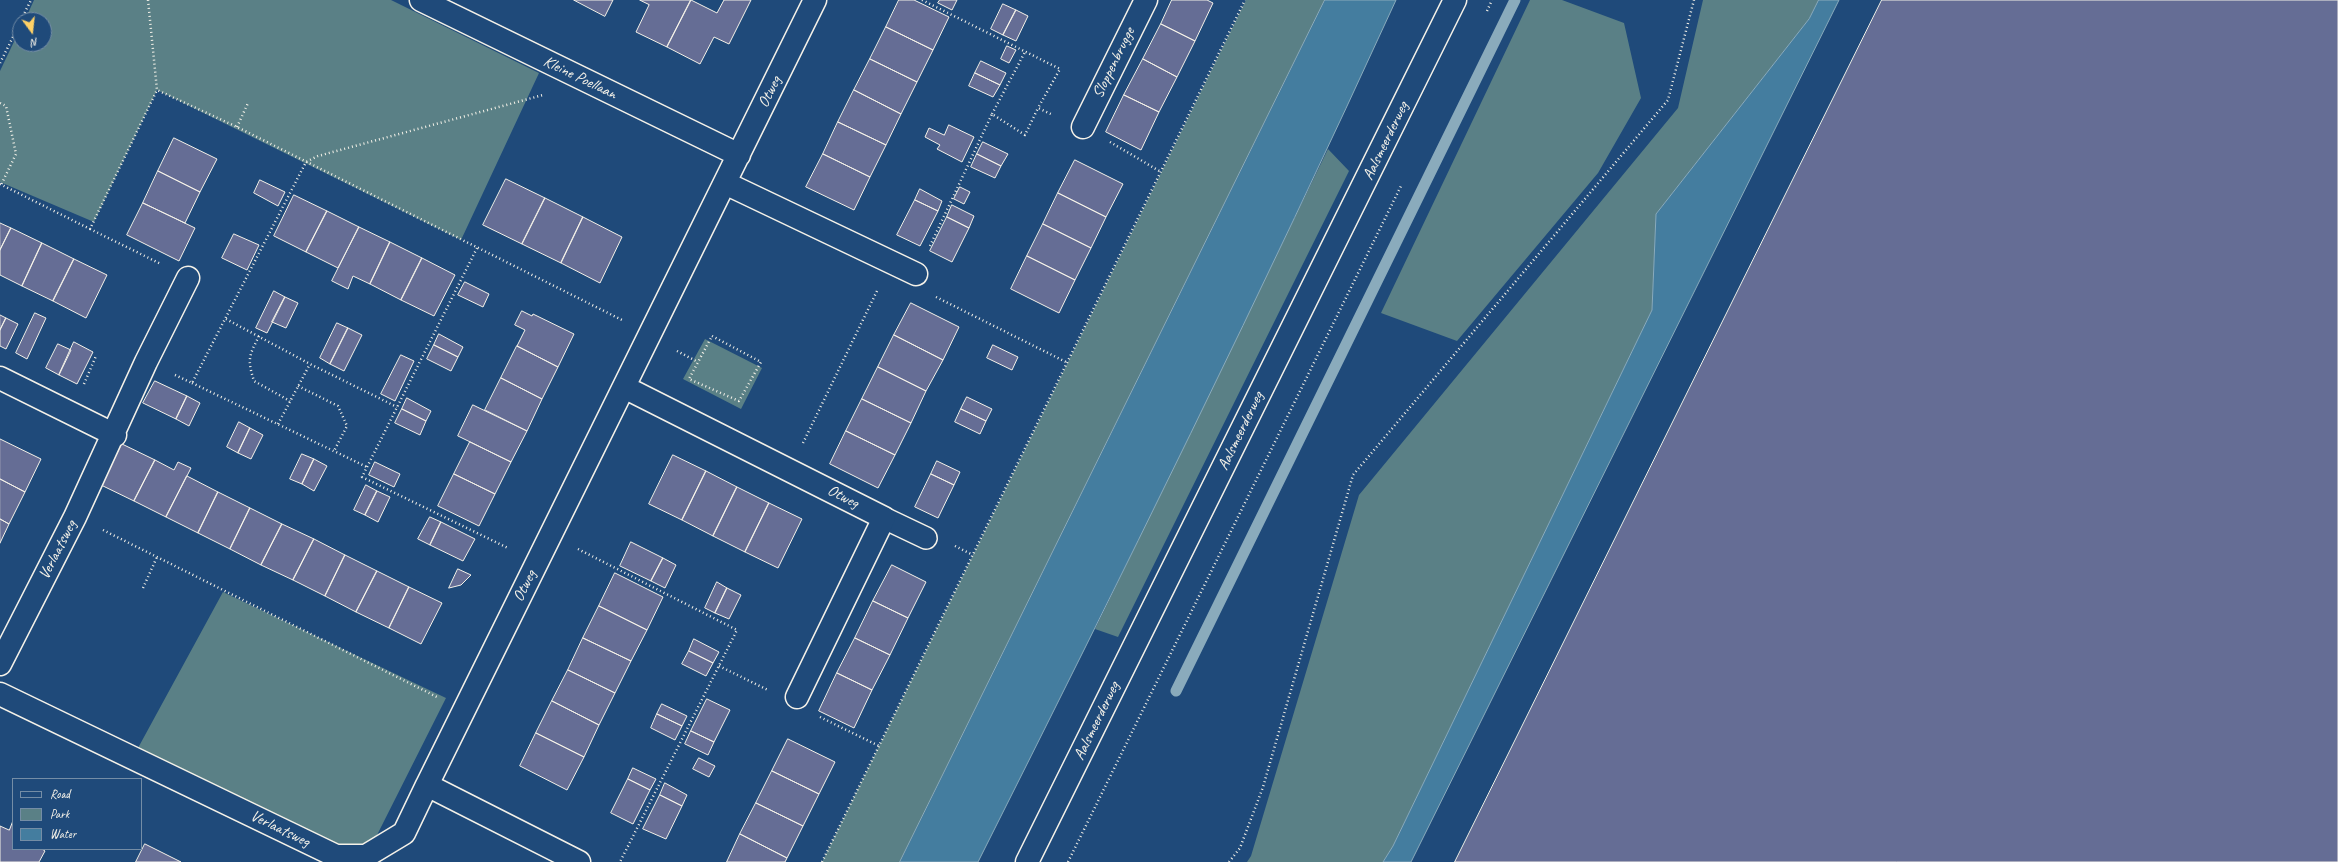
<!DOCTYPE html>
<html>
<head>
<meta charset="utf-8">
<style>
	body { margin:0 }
	#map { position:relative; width:2338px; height:862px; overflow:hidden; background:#1f4a7a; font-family:Caveat,sans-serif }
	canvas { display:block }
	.legend { position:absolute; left:12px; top:778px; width:130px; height:72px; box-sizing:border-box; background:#1f4a7a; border:1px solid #748da6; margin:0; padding:5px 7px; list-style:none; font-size:12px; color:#f4f1e8 }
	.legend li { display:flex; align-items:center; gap:8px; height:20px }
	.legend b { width:20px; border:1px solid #748da6 }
	.north { position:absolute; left:12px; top:12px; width:40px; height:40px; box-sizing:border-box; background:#1f4a7a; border:1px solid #748da6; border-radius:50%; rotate:165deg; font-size:11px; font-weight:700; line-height:16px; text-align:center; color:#f4f1e8 }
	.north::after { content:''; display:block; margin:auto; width:14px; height:18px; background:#ffd166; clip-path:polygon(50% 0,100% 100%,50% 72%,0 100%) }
</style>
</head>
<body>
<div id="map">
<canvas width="2338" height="862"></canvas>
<ul class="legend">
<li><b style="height:5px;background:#1f4a7a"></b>Road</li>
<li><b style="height:11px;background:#5a8086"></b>Park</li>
<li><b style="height:11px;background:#447d9f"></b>Water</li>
</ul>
<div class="north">N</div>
</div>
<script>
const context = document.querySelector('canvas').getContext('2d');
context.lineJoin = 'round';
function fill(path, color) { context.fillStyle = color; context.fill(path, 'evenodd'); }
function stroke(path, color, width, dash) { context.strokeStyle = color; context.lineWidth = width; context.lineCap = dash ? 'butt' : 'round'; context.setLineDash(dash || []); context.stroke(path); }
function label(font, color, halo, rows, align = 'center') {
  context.font = font + ' Caveat,sans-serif'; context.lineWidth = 3; context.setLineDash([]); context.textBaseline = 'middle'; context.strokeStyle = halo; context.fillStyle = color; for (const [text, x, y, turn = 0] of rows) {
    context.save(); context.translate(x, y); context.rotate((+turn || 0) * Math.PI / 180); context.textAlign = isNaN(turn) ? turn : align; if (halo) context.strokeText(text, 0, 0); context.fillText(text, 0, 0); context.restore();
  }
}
fill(new Path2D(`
	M34 0H391L539 73 461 240 157 90 94 222 0 182V71L20 29V44H44V20H25Z
	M1246 0H1325L900 862H822Z
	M1530 0H1562L1624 23 1641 98 1598 173 1457 341 1381 313Z
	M1703 0H1819L1809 19 1656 214 1652 310 1393 846 1383 862H1247L1251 856 1359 495 1678 108Z
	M1328 149 1349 171 1118 637 1095 629Z
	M705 339 762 368 741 409 683 379Z
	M223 592 446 698 372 845 347 851 138 748Z`), '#5a8086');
const water = new Path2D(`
	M1325 0H1396C1263 291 1121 577 978 862H900Z
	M1819 0H1839L1411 862H1383L1393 846 1652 310 1656 214 1809 19Z`);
fill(water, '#447d9f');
stroke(water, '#8aabbc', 1);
stroke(new Path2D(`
	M1176 691 1515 0`), '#8aabbc', 11);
const building = new Path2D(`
	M574 0H613L605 16Z
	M640 0H691L667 47 636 32 649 5Z
	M691 0 717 13 724 0H751L729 44 714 37 700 64 667 47Z
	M899 0H914L949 17 933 50 886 27Z
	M940 0H957L952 10 938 3Z
	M1172 0H1207L1213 3 1195 41 1161 24Z
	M1882 0H2338V862H1455Z
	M1003 4 1016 10 1003 35 991 29Z
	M1016 10 1028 16 1016 41 1003 35Z
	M1161 24 1195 41 1177 77 1143 59Z
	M886 27 933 50 917 82 870 59Z
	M1007 46 1016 50 1009 63 1001 59Z
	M870 59 917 82 901 114 854 90Z
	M1143 59 1177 77 1159 112 1124 95Z
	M981 61 1006 73 1000 85 975 73Z
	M975 73 1000 85 993 97 969 86Z
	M854 90 901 114 886 145 838 122Z
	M1124 95 1159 112 1141 150 1106 132Z
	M838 122 886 145 870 177 823 154Z
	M949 125 974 137 962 162 937 149 940 145 925 137 929 128 944 135Z
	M174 138 217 159 200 192 158 171Z
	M983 142 1008 154 1001 166 977 154Z
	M823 154 870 177 854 210 806 187Z
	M977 154 1001 166 995 178 971 167Z
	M1075 160 1123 184 1106 217 1058 193Z
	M158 171 200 192 185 223 143 203Z
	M506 179 545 198 522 244 483 225Z
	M260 180 285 192 278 206 254 193Z
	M960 187 970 192 964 204 954 199Z
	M920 189 942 201 938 211 915 200Z
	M1058 193 1106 217 1091 248 1043 224Z
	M294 195 327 211 306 252 274 236Z
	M545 198 583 217 561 263 522 244Z
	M915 200 938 211 920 246 897 235Z
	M143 203 195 228 179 261 127 235Z
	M952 205 974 216 969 228 947 217Z
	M327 211 359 227 338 268 306 252Z
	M583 217 622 237 600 283 561 263Z
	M947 217 969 228 952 262 930 251Z
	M0 223 11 228 0 250Z
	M1043 224 1091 248 1075 280 1027 256Z
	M359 227 390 242 370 284 353 276 348 289 332 281Z
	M11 228 42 243 22 286 0 275V250Z
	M234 234 259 245 247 270 222 258Z
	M390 242 422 258 401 300 370 284Z
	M42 243 74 259 53 301 22 286Z
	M1027 256 1075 280 1059 313 1011 289Z
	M422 258 455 275 434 316 401 300Z
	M74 259 107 275 86 318 53 301Z
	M465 282 489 294 483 307 458 295Z
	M274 291 285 297 267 333 256 328Z
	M285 297 298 303 286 328 272 322Z
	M911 303 959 327 943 360 894 335Z
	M522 311 532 316 533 314 574 334 558 367 517 346 525 330 515 325Z
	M35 313 46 318 27 359 16 353Z
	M0 315 6 318 0 330Z
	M6 318 18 324 6 349 0 346V330Z
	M337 323 348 328 330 364 320 358Z
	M348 328 362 335 344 371 330 364Z
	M439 334 463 347 458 357 434 345Z
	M894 335 943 360 926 391 878 367Z
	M74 342 93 352 77 384 59 375Z
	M58 344 71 350 59 375 46 368Z
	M434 345 458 357 451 371 427 359Z
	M993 345 1018 357 1012 370 987 358Z
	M517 346 558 367 542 399 501 378Z
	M401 355 414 361 395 401 381 394Z
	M878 367 926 391 911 423 862 399Z
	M501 378 542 399 527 431 485 410Z
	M155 381 187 396 176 419 143 403Z
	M187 396 200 403 189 426 176 419Z
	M967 397 992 409 986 421 961 409Z
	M407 398 431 411 426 421 402 409Z
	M862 399 911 423 895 455 846 431Z
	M473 405 527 431 511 462 458 436Z
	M402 409 426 421 420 435 395 423Z
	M961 409 986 421 980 434 955 422Z
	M239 422 250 428 238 453 227 447Z
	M250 428 263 435 251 459 238 453Z
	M846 431 895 455 878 488 830 464Z
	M0 439 41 459 25 492 0 479Z
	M470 442 511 462 495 494 454 474Z
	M122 444 155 460 134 501 101 485Z
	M302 454 314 459 302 484 290 479Z
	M673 455 706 471 682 520 649 504Z
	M314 459 327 466 314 491 302 484Z
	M155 460 174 470 178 462 191 468 166 517 134 501Z
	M937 461 960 472 954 485 931 474Z
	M375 462 400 474 394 487 369 475Z
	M706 471 737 487 713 536 682 520Z
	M454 474 495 494 479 526 438 506Z
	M931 474 954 485 938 518 915 507Z
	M187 476 218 492 198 533 166 517Z
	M0 479 25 492 9 524 0 519Z
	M366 485 377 491 365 515 354 510Z
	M737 487 769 503 745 552 713 536Z
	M377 491 390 497 378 522 365 515Z
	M218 492 250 508 230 549 198 533Z
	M769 503 802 519 778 568 745 552Z
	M250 508 282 524 261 565 230 549Z
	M430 517 441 522 430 545 418 539Z
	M0 519 9 524 0 543Z
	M441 522 475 539 463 561 430 545Z
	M282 524 314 539 293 580 261 565Z
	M314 539 345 555 325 596 293 580Z
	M631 542 663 558 651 581 620 566Z
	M345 555 377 571 356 612 325 596Z
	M663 558 676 565 665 588 651 581Z
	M892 565 926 582 908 618 873 601Z
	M458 569 471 575 461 585 449 588Z
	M377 571 409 587 389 628 356 612Z
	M615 573 663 597 647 630 599 606Z
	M717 582 727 588 715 613 705 608Z
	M409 587 442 603 421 644 389 628Z
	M727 588 741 595 729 619 715 613Z
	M873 601 908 618 890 655 855 638Z
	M599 606 647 630 631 661 583 638Z
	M583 638 631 661 615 693 568 670Z
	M855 638 890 655 872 690 837 673Z
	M694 639 719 652 713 663 689 651Z
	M689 651 713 663 706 676 682 664Z
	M568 670 615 693 599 725 552 701Z
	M837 673 872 690 854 728 819 711Z
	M707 699 730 710 714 742 691 731Z
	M552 701 599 725 584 757 536 733Z
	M662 704 687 716 682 726 657 714Z
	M657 714 682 726 675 740 651 728Z
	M691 731 714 742 708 755 685 744Z
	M536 733 584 757 567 790 520 766Z
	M788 739 835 762 819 794 772 771Z
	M699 758 715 766 709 777 693 769Z
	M633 768 656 779 650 790 628 779Z
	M772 771 819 794 803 826 756 803Z
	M628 779 650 790 633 824 611 813Z
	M665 783 687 795 682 806 660 795Z
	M660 795 682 806 666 839 643 829Z
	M756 803 803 826 787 858 740 834Z
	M13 821V849H42L45 851 39 862H0V826L9 830Z
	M740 834 787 858 785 862H727Z
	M145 844 181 862H136Z`);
fill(building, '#656d95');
stroke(building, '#f4f1e8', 1);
const lane = new Path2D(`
	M884 518 926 538`);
const street = new Path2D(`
	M421 0 739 155
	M1083 127 1146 0
	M725 183 916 274
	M0 378 115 435
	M624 387 884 518 797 697
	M0 664 75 517 146 362 188 278
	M0 694 336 856H366L404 833 427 785 579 862
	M427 785 815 0`);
const secondary = new Path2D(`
	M1027 862 1455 0`);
stroke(lane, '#f4f1e8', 24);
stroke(street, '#f4f1e8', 25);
stroke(secondary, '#f4f1e8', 25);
stroke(new Path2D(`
	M148 0 157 90 237 127 622 320
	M922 0 1060 69 1038 108
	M1487 11 1492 0
	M21 20 31 0
	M0 63 20 23
	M0 103 6 106 16 154 1 185
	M992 114 1025 52
	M237 127 248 103
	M1110 142 1161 172
	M0 184 90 229 157 90
	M90 229 161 264
	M930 246 992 114 1025 135 1038 108 1053 115
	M477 248 362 477 508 548
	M936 297 1068 363
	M226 319 310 364 397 407
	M259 336C249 356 247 359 254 381L290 401
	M712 336 761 362 739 401 689 379Z
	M677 351 698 362
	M175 375 192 383 306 162 318 156 543 95
	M192 383 367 467
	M84 384 96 356
	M298 386 338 406 347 426 334 451
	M278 424 310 364
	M803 443 877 291
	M103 530 437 697
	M955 546 973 555
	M578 549 737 630 620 862
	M143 588 157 557
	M719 666 768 690
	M820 717 879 746
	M822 862 1245 0
	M1068 862 1401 186
	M1229 862 1240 848 1263 787 1353 475 1668 100 1694 0`), '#f4f1e8', 2.5, [1, 3]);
stroke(lane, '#1f4a7a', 21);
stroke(street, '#1f4a7a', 22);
stroke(secondary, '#1f4a7a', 22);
label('16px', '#f4f1e8', '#1f4a7a', [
	["Sloppenbrugge",1114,63,-64],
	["Kleine Poellaan",580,78,26],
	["Otweg",770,92,-64],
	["Aalsmeerderweg",1386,141,-64],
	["Aalsmeerderweg",1241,431,-64],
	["Otweg",843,497,27],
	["Verlaatsweg",58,550,-63],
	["Otweg",525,586,-64],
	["Aalsmeerderweg",1097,721,-64],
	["Verlaatsweg",280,829,26]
]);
</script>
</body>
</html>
